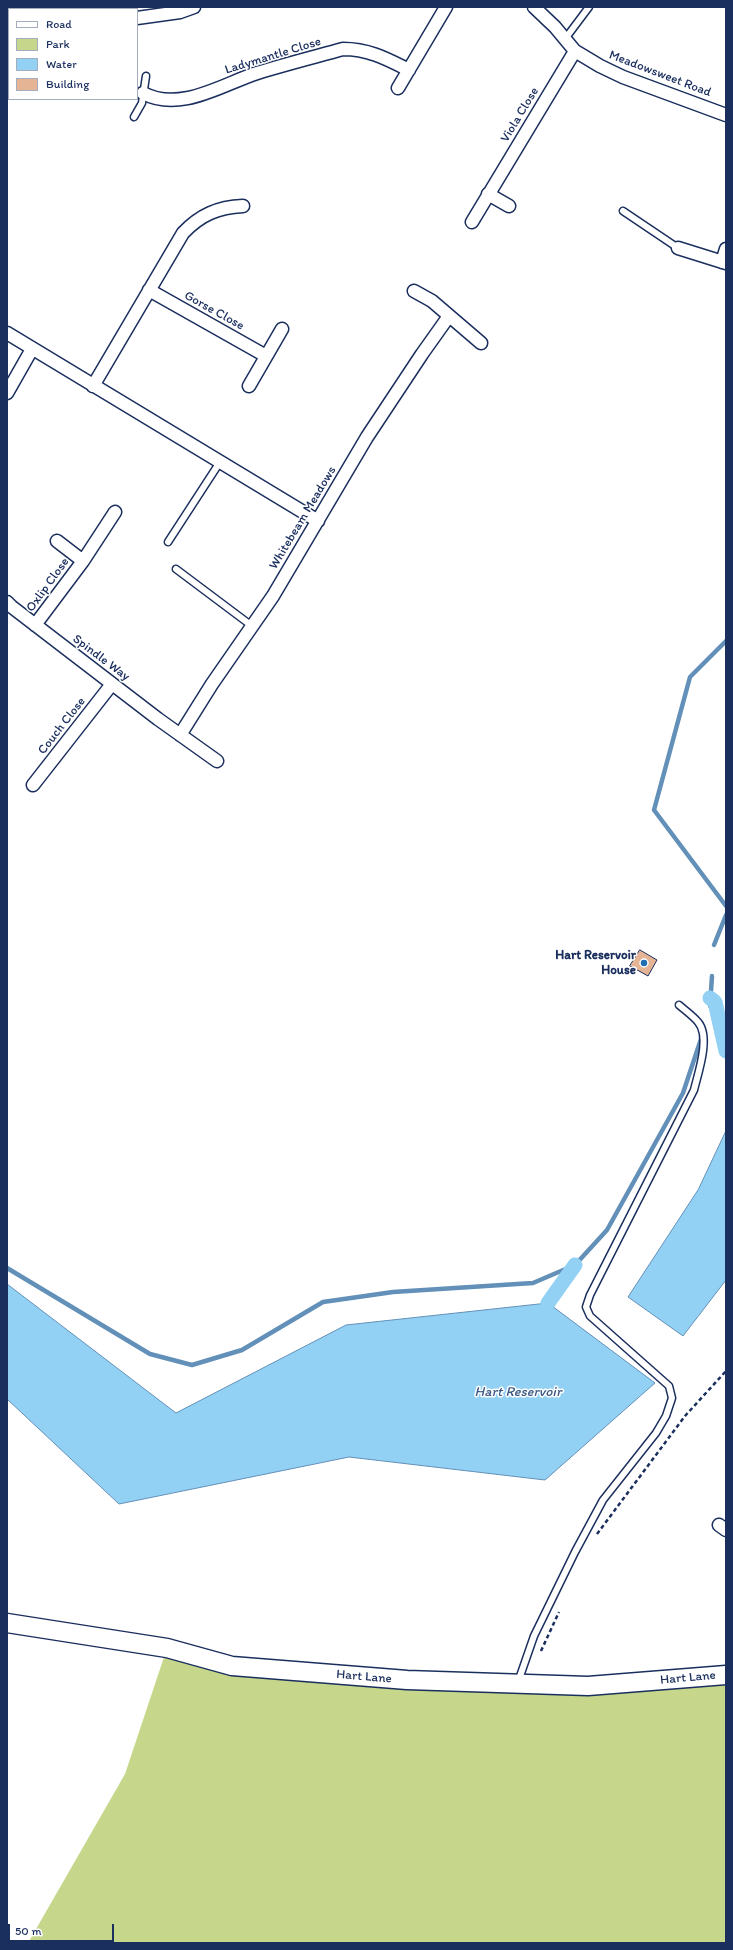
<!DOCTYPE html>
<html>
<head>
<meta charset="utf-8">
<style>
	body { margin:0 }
	#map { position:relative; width:733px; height:1950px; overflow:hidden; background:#fff; font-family:Itim,sans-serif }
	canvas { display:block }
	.frame { position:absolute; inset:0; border:8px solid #1b2f5e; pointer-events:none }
	.legend { position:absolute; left:8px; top:8px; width:130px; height:92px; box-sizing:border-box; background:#fff; border:1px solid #a4acbf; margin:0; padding:5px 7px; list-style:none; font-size:12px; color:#1b2f5e }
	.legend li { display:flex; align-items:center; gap:8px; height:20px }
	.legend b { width:20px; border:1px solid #a4acbf }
	.scale { position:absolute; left:8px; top:1924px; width:106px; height:18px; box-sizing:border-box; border:2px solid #1b2f5e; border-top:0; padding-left:5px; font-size:12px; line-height:14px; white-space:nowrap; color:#1b2f5e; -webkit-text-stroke:3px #fff; paint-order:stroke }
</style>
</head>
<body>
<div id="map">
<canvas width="733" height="1950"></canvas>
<div class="frame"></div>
<ul class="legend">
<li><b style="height:5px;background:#fff"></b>Road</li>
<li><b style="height:11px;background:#c6d78c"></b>Park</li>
<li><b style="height:11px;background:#93d1f4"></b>Water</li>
<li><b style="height:11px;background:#e4b495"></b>Building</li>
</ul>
<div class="scale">50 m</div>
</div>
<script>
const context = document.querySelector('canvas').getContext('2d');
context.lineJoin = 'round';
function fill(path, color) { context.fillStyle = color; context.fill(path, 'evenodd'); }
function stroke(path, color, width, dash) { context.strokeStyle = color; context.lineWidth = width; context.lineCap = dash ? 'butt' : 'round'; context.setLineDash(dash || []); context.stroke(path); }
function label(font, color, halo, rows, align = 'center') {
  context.font = font + ' Itim,sans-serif'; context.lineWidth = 3; context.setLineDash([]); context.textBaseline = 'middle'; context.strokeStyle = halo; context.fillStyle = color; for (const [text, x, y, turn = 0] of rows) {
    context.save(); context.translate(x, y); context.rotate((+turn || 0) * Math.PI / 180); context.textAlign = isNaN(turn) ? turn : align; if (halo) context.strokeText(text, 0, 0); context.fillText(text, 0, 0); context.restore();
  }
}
fill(new Path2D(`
	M167 1648 232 1666 407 1680 726 1675V1943H28L125 1774Z`), '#c6d78c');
const water = new Path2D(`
	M726 1131V1280L683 1336 628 1297 698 1190Z
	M7 1284 176 1413 346 1325 548 1303 655 1383 545 1480 349 1457 119 1504 7 1399Z`);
fill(water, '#93d1f4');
stroke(water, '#6390b8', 1);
stroke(new Path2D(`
	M726 641 690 677 654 810 726 906
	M714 945 726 915
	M710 1006 712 976
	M7 1268 150 1354 192 1365 242 1350 323 1302 393 1292 533 1283 575 1265 607 1230 683 1093 702 1036`), '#6390b8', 4.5);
stroke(new Path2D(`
	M710 998 715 1002 726 1051
	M548 1303 575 1265`), '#93d1f4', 15);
const building = new Path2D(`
	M640 950 657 960 648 976 630 966Z`);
fill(building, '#e4b495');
stroke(building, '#1b2f5e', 1);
const lane = new Path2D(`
	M565 39 589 7
	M134 117 142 103 146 76
	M623 211 678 248
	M168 542 220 462
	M176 569 252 626
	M518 1682 534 1636 575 1552 603 1500 656 1433 666 1416 672 1398 669 1386 590 1316 586 1307 590 1295 694 1090C698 1073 711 1037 698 1022 693 1016 686 1011 679 1005`);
const street = new Path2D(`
	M32 7 40 9
	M534 7 555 27 575 51 600 66 623 77 726 115
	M15 9 16 7
	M137 18 180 12 194 7
	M7 28 9 23
	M398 88 446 7
	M143 93C180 113 223 84 257 73 286 64 314 57 343 49 369 49 387 59 409 70
	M488 194 509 206
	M472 222 575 51
	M678 248 726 263
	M722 262 726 249
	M149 290 266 356
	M414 291 432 301 481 343
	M7 333 318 521
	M93 386 183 233C200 215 218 207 243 206
	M249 386 282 329
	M7 393 32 349
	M57 541 83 561
	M7 602 12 607 158 719 217 761
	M35 625 83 561 115 512
	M180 735 212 684 273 596 367 437 422 354 449 316
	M33 785 112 684
	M719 1525 726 1530`);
const secondary = new Path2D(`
	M7 1623 167 1648 232 1666 407 1680 588 1686 726 1675`);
stroke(lane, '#1b2f5e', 9);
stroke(street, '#1b2f5e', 15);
stroke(secondary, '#1b2f5e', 21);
stroke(new Path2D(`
	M597 1534 685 1416 726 1371
	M541 1651 559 1612`), '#1b2f5e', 2.5, [4, 3]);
stroke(lane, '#fff', 6);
stroke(street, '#fff', 12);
stroke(secondary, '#fff', 18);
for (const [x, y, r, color] of [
	[644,963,4,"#1f6fb2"]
]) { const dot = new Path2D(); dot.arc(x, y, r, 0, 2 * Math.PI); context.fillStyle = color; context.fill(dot); stroke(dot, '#fff', 1.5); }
label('13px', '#1b2f5e', '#fff', [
	["Ladymantle Close",273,56,-17],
	["Meadowsweet Road",660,74,21],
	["Viola Close",520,115,-59],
	["Gorse Close",214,311,29],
	["Whitebeam Meadows",303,518,-59],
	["Oxlip Close",48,585,-54],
	["Spindle Way",101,658,37],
	["Couch Close",62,726,-52],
	["Hart Lane",364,1677,5],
	["Hart Lane",688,1678,-5]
]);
label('bold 13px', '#1b2f5e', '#fff', [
	["Hart Reservoir",636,956],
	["House",636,971]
], 'right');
label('italic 14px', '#395884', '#fff', [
	["Hart Reservoir",518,1392]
]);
</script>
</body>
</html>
